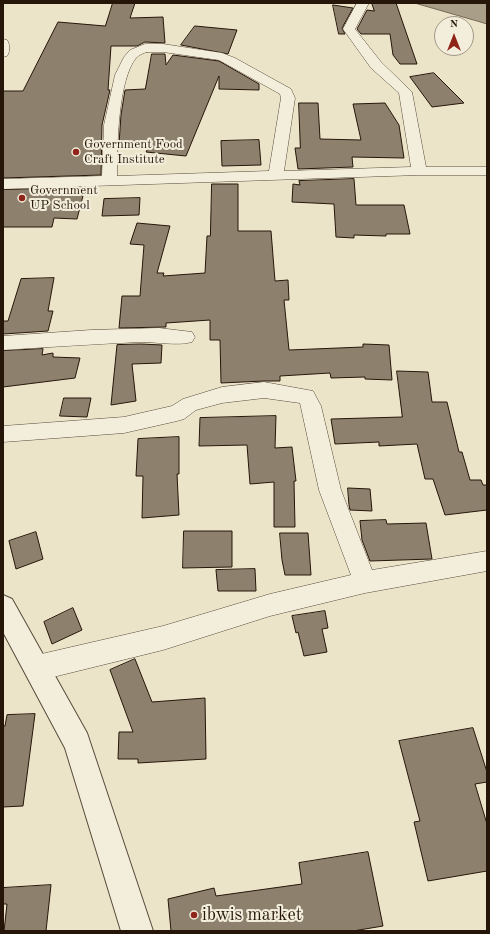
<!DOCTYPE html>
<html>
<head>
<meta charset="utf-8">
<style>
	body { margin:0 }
	#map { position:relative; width:490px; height:934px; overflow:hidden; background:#ece4c9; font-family:"Old Standard TT",serif }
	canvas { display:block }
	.frame { position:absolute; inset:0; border:4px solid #26160a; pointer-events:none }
	.north { position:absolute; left:434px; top:16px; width:40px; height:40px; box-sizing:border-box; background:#f3eddc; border:1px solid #a19788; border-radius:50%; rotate:0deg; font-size:11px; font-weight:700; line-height:16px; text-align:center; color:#26160a }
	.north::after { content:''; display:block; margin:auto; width:14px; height:18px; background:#8f2418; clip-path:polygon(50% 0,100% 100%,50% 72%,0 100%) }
</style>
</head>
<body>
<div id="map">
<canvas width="490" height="934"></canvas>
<div class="frame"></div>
<div class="north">N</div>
</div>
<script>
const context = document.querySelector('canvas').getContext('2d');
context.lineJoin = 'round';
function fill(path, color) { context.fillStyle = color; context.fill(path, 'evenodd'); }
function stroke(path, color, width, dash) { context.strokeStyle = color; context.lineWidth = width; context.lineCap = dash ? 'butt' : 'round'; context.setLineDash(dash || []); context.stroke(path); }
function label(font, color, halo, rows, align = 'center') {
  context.font = font + ' "Old Standard TT",serif'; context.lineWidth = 4; context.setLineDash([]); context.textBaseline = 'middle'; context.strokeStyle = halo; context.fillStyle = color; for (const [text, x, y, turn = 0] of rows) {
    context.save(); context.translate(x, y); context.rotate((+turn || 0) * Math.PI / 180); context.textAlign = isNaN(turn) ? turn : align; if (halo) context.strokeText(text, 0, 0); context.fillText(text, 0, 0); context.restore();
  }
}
const water = new Path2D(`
	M415 3H487V24L477 21Z`);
fill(water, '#a99e88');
stroke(water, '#756856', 1);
const building = new Path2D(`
	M113 3H135L130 18 163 17 165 43 145 42 137 46H111L108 90H110L102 125 101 175 3 178V91H23L58 22 105 26Z
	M372 3H396L417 64H400L393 55 390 34H361L357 29 367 10 374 11Z
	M333 5 353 8 342 28 345 34H339Z
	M195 26 237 30 228 54 181 45Z
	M152 54H165L166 65 173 55 219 61 259 84V90L219 89V76L186 156 146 152 152 141 119 144 121 115 125 90 145 89Z
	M434 73 464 103 432 107 410 77Z
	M299 103H318L320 139 361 140 353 104 385 103 399 125 404 158 352 157 353 167 298 169 295 148H300Z
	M259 140 261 165 222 166 221 141Z
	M354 179 356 205H404L410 234H386V236L354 235V238L336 237 334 204 292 202 293 184 300 185 299 181Z
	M212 184H238V231H271L275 281 288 280 289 300H284L289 350 363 347V344L389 345 392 380 365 379V377L331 378 330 373 280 376V381H264L221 383 220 340H210V320L166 323V327L119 328 122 296H140L144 245 130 244 137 223 170 226 157 273H164L163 276 205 273 207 236H210Z
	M85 188 77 219 54 218 52 227H3V190Z
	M140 198 139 215 102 216 104 199Z
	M54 278 48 311H53L48 331 3 334V321H8L21 279Z
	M141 344 162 345 161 363 132 364 136 401 111 405 117 345Z
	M43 349 42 355 53 353V357L80 358 75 378 3 387V351Z
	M397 371 428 372 432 402H447L459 452H462L470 480H481L483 485H487V510L445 515 433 479H425L417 444 379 446V442L335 444 331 419 402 417Z
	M64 398H91L87 417 60 416Z
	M276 416 275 448 292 447 296 481H294L295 527H274V482L250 484 247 445 199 446 200 418Z
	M179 437V474H177L179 515 142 518 143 476H136L138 439Z
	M348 488 370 489 372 511 350 510 349 505Z
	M386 520 387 524 426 523 432 559 370 561 362 540 360 521Z
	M184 531H232V567L183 568Z
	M36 532 43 559 16 569 9 541Z
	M280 533H308L311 575H285L282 560Z
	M255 569 256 591H218L216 570Z
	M73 608 82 630 52 644 44 622Z
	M325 611 328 628 322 629 327 652 304 656 298 632 296 633 292 616Z
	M135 659 152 702 205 698 206 759 138 763V759H118L119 732H133L110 670Z
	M35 714 23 806 3 807V726H5L7 715Z
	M473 728 487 772V782L475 784 487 824V871L428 881 414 822 420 821 399 741Z
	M368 852 383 926 353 931H171L168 899 214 888 216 896 302 884 299 863Z
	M51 885 46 931H4L7 904H3V888Z`);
fill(building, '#8d816d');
stroke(building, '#26160a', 1);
const minor = new Path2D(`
	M357 3H369L355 29 381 62 412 92 426 167H487V175H419L3 189V179L102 176 104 125 115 75 124 57 130 50 145 44H163L222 53 235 58 291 89 295 98 284 171 411 167 399 93 371 68 343 29ZM147 52H163L219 60 280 94 281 98 269 171 117 176C117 147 118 80 136 58 139 55 143 53 147 52Z
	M3 39 7 40C10 44 10 52 7 56L3 57Z
	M159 328 192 332 195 337 192 342C179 346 156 342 141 342 95 344 49 347 3 350V336L91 330Z
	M264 382 313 391 321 406 341 490 372 570 487 551V571L365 593 270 616 163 650 37 681 28 677 24 668 28 659 37 655 163 626 270 594 351 575 319 490 300 403 264 398 222 403 196 410 184 419 177 421 124 433 3 442V426L124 417 172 406 183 399 222 387Z`);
const tertiary = new Path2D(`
	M3 595 12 599 87 733 153 931H121L65 748 3 632Z`);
stroke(minor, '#584a3a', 1);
stroke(tertiary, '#584a3a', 2);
fill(minor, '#f3eddc');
fill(tertiary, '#f3eddc');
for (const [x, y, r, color] of [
	[76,152,4,"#8f2418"],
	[22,198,4,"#8f2418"],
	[194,915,4,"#8f2418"]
]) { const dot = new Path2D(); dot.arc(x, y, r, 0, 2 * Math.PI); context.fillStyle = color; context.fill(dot); stroke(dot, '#f3eddc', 1.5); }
label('13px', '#26160a', '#f3eddc', [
	["Government Food",84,145],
	["Craft Institute",84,160],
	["Government",30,191],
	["UP School",30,206]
], 'left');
label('18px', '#26160a', '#f3eddc', [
	["ibwis market",202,915]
], 'left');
</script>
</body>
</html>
